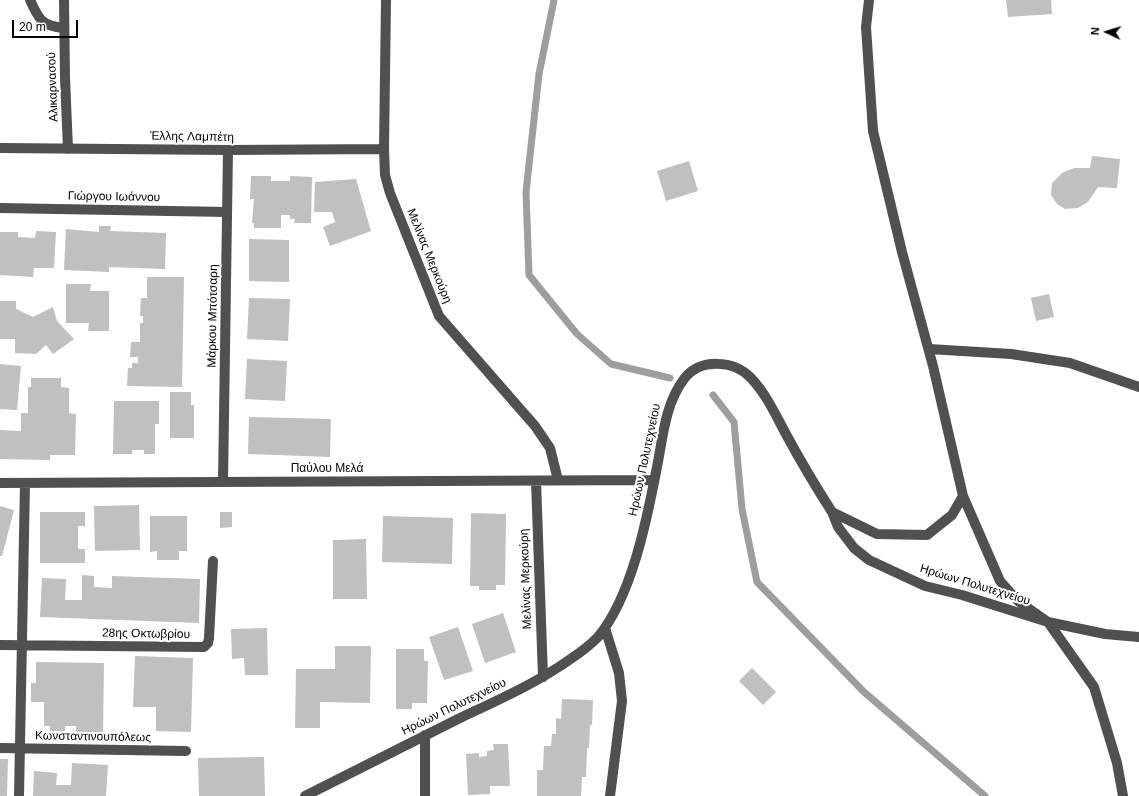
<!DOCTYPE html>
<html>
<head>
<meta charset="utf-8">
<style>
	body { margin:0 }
	#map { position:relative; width:1139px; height:796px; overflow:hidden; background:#fff; font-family:Arial,sans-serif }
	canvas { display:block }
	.north { position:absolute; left:1087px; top:12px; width:40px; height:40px; -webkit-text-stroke:3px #fff; paint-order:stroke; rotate:274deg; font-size:11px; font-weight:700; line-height:16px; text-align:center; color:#000 }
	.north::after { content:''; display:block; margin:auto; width:14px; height:18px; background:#000; clip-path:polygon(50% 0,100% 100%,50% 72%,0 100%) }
	.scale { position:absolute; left:12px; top:20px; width:66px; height:18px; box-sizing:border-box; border:2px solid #000; border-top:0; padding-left:5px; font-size:12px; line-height:14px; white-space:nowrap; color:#000; -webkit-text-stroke:3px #fff; paint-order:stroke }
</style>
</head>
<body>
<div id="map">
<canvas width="1139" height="796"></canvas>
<div class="north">N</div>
<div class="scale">20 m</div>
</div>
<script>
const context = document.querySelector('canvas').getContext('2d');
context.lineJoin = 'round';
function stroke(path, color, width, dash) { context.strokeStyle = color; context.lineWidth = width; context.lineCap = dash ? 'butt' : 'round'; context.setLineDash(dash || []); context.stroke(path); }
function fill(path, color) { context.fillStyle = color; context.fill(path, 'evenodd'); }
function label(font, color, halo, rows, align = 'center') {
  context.font = font + ' Arial,sans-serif'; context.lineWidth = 4; context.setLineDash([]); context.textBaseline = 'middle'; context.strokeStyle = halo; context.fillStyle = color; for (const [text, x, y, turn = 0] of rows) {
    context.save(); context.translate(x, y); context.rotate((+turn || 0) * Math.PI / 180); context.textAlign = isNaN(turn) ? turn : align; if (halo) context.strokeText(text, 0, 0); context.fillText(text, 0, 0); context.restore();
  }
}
stroke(new Path2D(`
	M554 0 539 74 526 192 529 275 577 334 611 364 670 378
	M713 395 734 422 742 509 757 582 864 692 985 796`), '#9e9e9e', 7);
fill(new Path2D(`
	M1006 0H1051L1052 14 1008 17Z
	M1092 156 1120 159 1117 188 1098 187 1088 202 1078 208 1065 209 1057 204 1051 195 1052 183 1062 173 1074 168H1090Z
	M689 161 698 191 666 201 657 171Z
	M251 176H271V181H290V176L312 177 311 223H294L295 219H290V215H281V228H254V223H252L254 199H250Z
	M356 179 371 231 330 246 323 227 335 222 332 212H314L315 182Z
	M99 226H111L110 231 166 233 165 269 109 267V272L64 270 66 229 99 232Z
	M36 231 56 232 54 268H34L33 277 0 275V232H18V237L35 238Z
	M249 239 289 240V282L249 281Z
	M147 277H184L182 387 127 386 128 368H132V363H138V357H130L131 342H140V323H143V316H140L141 298H147Z
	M66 284H91L90 291H109V331H88L89 323H66Z
	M1049 294 1054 317 1036 321 1031 298Z
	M249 298 290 299 288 341 247 339Z
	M0 301H16V309L33 317 53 307 57 321 74 339 53 354 46 345 36 354 15 353V339H0Z
	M247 359 287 361 285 401 245 399Z
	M0 364 21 366 17 410 0 409Z
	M31 378H61V387L69 388V413L76 414 75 455H50V460L0 459V430L21 431V413H28V387H31Z
	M170 392H191V405H194V438H170Z
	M114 401H159V424H155V454H144V450H132V454H113Z
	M249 417 331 419 330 457 248 454Z
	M139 505 140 550 95 551 94 506Z
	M0 506 14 510 2 556H0Z
	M40 512H85V526H78V549H85V563H40Z
	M220 512H232V527L220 528Z
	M471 513 506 514 505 585H496V590H479V586H470Z
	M150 516H187V551H179V560H157V551L150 552Z
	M383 516 453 518 452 564 382 562Z
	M366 539 367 599H333V540Z
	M82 575 94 576V587L112 588V576L200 579 199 623 40 617 42 578 66 579 65 600H82Z
	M503 613 516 652 485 663 472 624Z
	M458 627 473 671 444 680 429 637Z
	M267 628 268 675H245L244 658 232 659 231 629Z
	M335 646H371L370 703 320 702V728H295L296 669H335Z
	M396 649H424V661H428L427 703H412V709H396Z
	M135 656 193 658 191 732 156 731V707H133Z
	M36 662 104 663 103 732H76V726H65V731H50V726H44V702H31V683H36Z
	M752 668 776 692 763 705 739 681Z
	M562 699 593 700 592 725H590L589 748H587L586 777H582L581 796H537V770H543L544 746H551L552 734H556V718L561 719Z
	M493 744H508L510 786H490V794L468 795 466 754 479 753V757L487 756V751L494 750Z
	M264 757 265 796H199L198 758Z
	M0 759H8L7 796H0Z
	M72 763 108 765 106 796H33L34 771 57 773 56 785H71Z`), '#c0c0c0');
stroke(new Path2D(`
	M30 0C39 20 42 26 64 28
	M64 0 65 78 68 149
	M386 0 384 149 385 175 390 193 439 316 535 426 550 448 558 480
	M0 148 228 150 384 149
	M0 208 227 212
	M929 349 1011 354 1070 363 1139 387
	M536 481 543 677
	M223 482 228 150
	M0 483 654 480
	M963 496 1000 581 1018 601 1048 622 1094 687 1117 763 1123 796
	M832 512 877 534 927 535 952 515 963 496 933 366 902 252 873 131 866 27 869 0
	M605 628 619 673 622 701 610 796
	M0 645 204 647 208 643 209 638 213 561
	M0 748 186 751
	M19 796 25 483
	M305 796C357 770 408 744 460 718 498 700 537 683 572 658 581 652 590 645 598 637 632 596 647 519 657 467 663 437 665 404 684 379 700 358 734 360 751 378 767 395 776 416 787 436 801 462 816 487 832 512L838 527 854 548 869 560 925 586 962 595 1048 622 1105 634 1139 637
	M425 796V735`), '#505050', 10);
label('12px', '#000', '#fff', [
	["Αλικαρνασού",53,87,-92],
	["Έλλης Λαμπέτη",192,137,1],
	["Γιώργου Ιωάννου",114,197,1],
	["Μελίνας Μερκούρη",429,256,68],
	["Μάρκου Μπότσαρη",213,316,-89],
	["Ηρώων Πολυτεχνείου",645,460,-78],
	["Παύλου Μελά",327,469],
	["Μελίνας Μερκούρη",526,579,-92],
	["Ηρώων Πολυτεχνείου",975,585,17],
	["28ης Οκτωβρίου",146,634,1],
	["Ηρώων Πολυτεχνείου",454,707,-26],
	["Κωνσταντινουπόλεως",93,737,1]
]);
</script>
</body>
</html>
